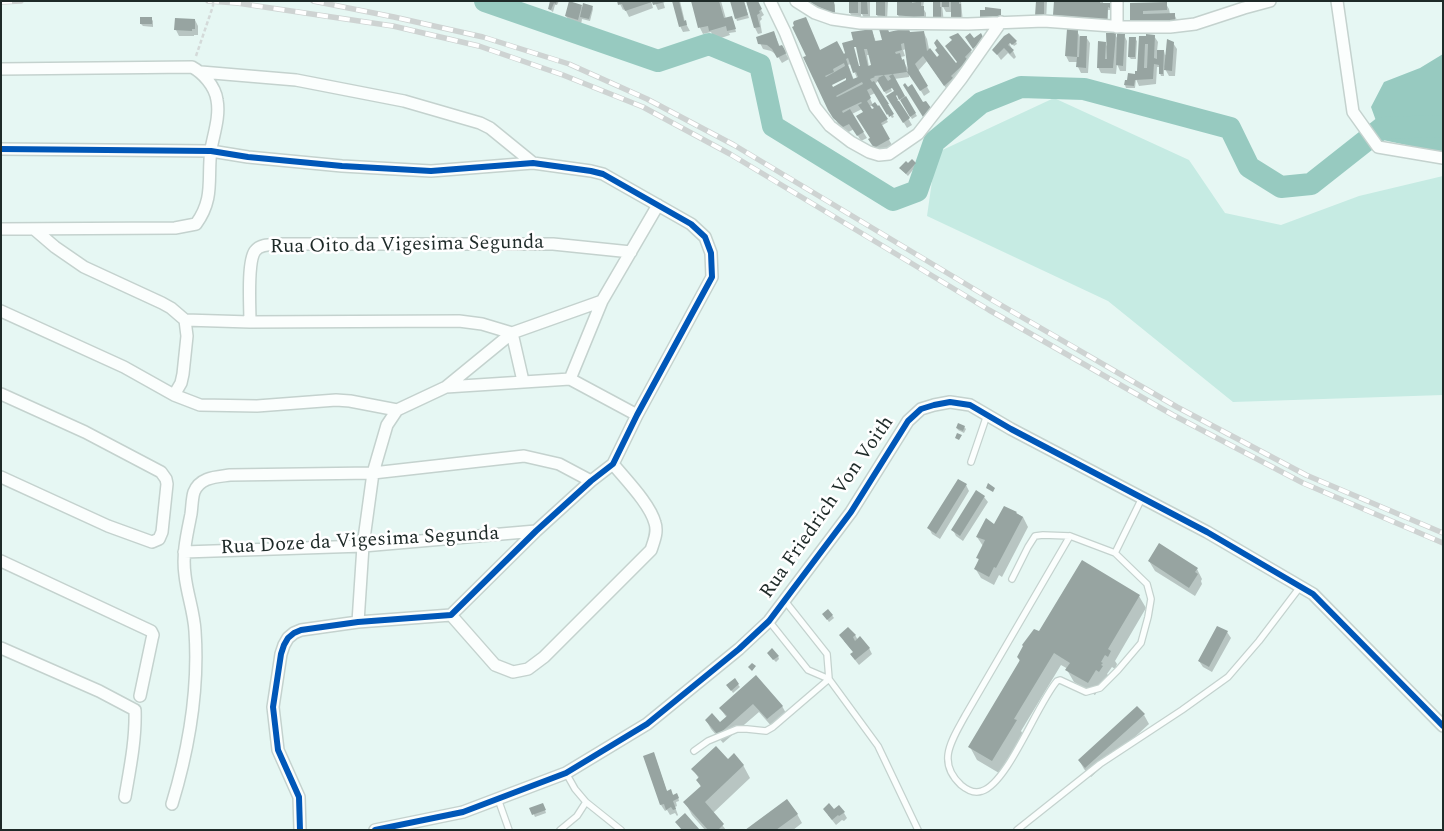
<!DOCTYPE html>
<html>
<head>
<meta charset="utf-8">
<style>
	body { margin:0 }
	#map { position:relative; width:1444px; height:831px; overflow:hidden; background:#e6f7f3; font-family:Spectral,serif }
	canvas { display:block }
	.frame { position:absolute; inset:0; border:2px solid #1e2a28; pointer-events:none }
</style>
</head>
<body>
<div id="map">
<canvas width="1444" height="831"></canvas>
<div class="frame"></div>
</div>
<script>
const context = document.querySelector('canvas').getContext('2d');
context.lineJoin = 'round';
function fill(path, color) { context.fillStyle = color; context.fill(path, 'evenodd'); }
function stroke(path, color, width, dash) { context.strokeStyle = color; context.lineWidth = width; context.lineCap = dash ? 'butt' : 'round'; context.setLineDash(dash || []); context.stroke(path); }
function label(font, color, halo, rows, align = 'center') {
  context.font = font + ' Spectral,serif'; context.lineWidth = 5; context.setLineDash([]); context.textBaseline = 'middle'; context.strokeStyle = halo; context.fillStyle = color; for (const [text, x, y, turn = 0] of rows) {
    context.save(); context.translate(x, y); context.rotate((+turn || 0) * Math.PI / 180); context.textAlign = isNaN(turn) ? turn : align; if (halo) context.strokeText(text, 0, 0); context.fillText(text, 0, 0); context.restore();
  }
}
fill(new Path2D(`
	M1054 98 1189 160 1225 213 1281 225 1359 196 1443 176V395L1233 402 1108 301 927 216 936 153Z`), '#c6ebe3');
fill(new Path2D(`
	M1443 54V153L1383 140 1371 107 1384 82 1420 68Z`), '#97cac0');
fill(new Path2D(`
	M551 1H559L557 5H555L553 12 549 9Z
	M651 1 653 8 629 17 625 9 623 10 620 4Z
	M654 1H663L665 8 658 10Z
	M673 1H680L685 22 690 31 683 32 680 26Z
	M721 1 726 19 733 20 736 32 729 33 730 35 715 40 711 32 703 34 700 28 692 2Z
	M744 1 749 18 737 21 736 18Z
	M747 1H756L764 15 761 17 762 19 760 21 762 33 758 34 755 28Z
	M804 1H833L835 5V14L833 13 832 17Z
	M852 1H870V20H865L861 12V19L853 18 850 13Z
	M877 1H888L887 21H880L877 15Z
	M898 1H924L923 8 926 13V21H901L898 15Z
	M934 1H961L963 23 956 22 952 16V12H946L942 5 944 23H937L934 17Z
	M1037 1H1047L1046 22Z
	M1055 1H1103V4L1109 5 1111 7V10H1108V23L1058 21 1054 15Z
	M1131 4H1166L1169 9 1170 14H1174L1177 20V28L1132 15Z
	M581 6 583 9 592 7 593 9 590 21 582 19 581 25 570 22 566 16Z
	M151 18 153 21V27L143 26 141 24Z
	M195 20 198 26V35H194V36H179L176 30Z
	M872 31 876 42 883 41 889 33H924L927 39 929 49 936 59 956 65 971 51 974 57 948 91 927 61 918 71 930 92 924 96 909 71V77L894 79 917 116 912 119 892 85 890 87 892 91 886 94 878 81 875 84 894 117 892 118 875 93 869 96 873 105 879 107 888 122 881 126 892 145 879 153 870 139 871 138 864 113 862 109 852 114 867 138 861 141 854 129 847 133 838 124 805 58 820 51 844 55 854 41ZM857 45 862 67 858 68 853 46ZM906 49 909 71 901 57 905 56 903 50ZM867 55H870L872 66 869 67ZM851 64 857 78 854 80 848 65ZM846 76 848 80 832 88 830 85ZM873 105 875 109 872 111 869 107Z
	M1077 31 1080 37H1086L1090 43 1088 73H1081L1078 67V62H1069L1066 56Z
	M774 33 780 47 781 46 789 59 782 63 777 55 771 51 763 49 760 43Z
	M1115 35 1118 39 1124 35 1127 41 1126 71H1120L1117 64 1116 74 1101 73 1098 67 1105 43 1108 48Z
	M1154 36 1158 42 1157 51H1164L1165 55 1167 54 1173 43 1177 49 1175 76H1169L1164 67V76H1161L1160 73V67H1157L1156 84 1139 86 1136 79 1135 88H1126L1125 85 1126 81 1138 72 1140 37Z
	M1006 37 1016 42 1017 44 1014 46 1009 40 1008 41 1016 57 1014 59 1008 53 1001 60 994 50Z
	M1135 39 1137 41 1136 59H1131L1129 57Z
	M894 93 912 125 907 128 888 96Z
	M915 164 916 166 908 176 901 169Z
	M964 427 966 429 964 433 958 430 957 428Z
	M966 485 969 491 940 539 932 534 929 528Z
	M984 497 988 502 963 541 956 536 953 530Z
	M1016 513 1023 517 1028 527 1002 577 999 575 994 585 981 578 975 568 979 561 978 558 983 546 977 537Z
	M1149 561 1197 569 1202 579 1201 581 1202 584 1195 596 1155 571Z
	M1139 596 1146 608 1115 661 1117 664 1115 669 1112 667 1107 674 1109 676 1103 681 1095 695 1074 682 1067 670 1068 669 1061 665 1021 731 1023 734 999 773 977 760 970 747 1020 662 1018 657 1040 633Z
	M828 610 834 618 829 622 825 616Z
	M1218 627 1227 632 1231 638 1212 672 1203 667 1199 661Z
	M855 635 858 640 869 648 872 654 859 665 851 655 854 653 844 641Z
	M770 656H778L779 659 776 662Z
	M756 677 782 706 787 715 773 728 759 712 723 743 711 729 706 720 720 724 727 718 720 708Z
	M734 680 740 687 733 693 728 685Z
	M1144 715 1149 724 1091 777 1084 769 1079 760Z
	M645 756 656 760 667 792 678 797 679 801 676 802 677 806 675 807 678 815 677 816 675 813 670 815 667 810 665 811 661 805Z
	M728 760 743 765 750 778 713 813 726 830H705L692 815 685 802 701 787 698 781 699 779 693 769Z
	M544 807 546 813 535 817 531 808Z
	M834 811 844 813 847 818 844 821 842 820 836 825 828 815Z
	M797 814 802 823 793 830H748Z`), '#0003');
stroke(new Path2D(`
	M485 1 658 61 709 44 760 65 773 126 893 200 917 191 934 142 981 103 1021 87 1084 89 1230 128 1249 167 1281 187 1311 184 1382 128 1443 126`), '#97cac0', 22);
fill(new Path2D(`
	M550 1H557L556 4 554 3 551 10 548 9Z
	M569 1 582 5 578 20 565 16Z
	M617 1H665V2L653 5 652 2 625 11 622 4 618 5Z
	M672 1H679L684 21 686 20 687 25 679 27Z
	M691 1H719L724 18 732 16 736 29 727 31 726 26 709 31 708 26 698 28Z
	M730 1H744L748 15 735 19Z
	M746 1H758L762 9 759 11 760 13 757 15 760 27 754 28Z
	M807 1H834L835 12H830Z
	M851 1H858V13H849V2Z
	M861 1H867L868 14H861Z
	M876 1H885V16L876 15Z
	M897 1H912V3L921 1V6H924V16L914 17 897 15Z
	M933 1H940V7H941V18L933 17Z
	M942 1H949V7H942Z
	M951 1H959V4H961V17H951Z
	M1036 1H1044V16H1035Z
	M1054 1H1100V3H1110V8L1108 7 1107 21 1090 20V18L1053 15Z
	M1167 2V10L1143 11V14L1175 13V21L1176 23H1130V3Z
	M583 3 593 6 589 19 580 17Z
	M985 7 1001 9V17L980 19V10H985Z
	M140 17H152V24H140Z
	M806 17 820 50 837 41 844 54 845 53 842 43 853 40 851 32 872 29 875 41 882 40 879 29H888L889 32 898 30V29H909L910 32 924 31 927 51 930 48 937 57 939 55 935 50 937 48 934 43 937 39 956 63 957 62 945 46 952 40 949 37 958 33 972 50 965 57 968 60 951 76 953 78 944 86 923 56 915 64 928 86 920 91 907 72 908 71 904 43 901 44 902 50 895 52 896 54 900 53 902 60 904 59 907 72 893 74 905 96 899 100 897 95 896 96 898 100 897 101H899L910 118 903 123 886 96 894 91 892 88 884 92 877 80 879 79 878 78 884 75 874 76 875 77 870 79 872 82 874 81 889 104H888L894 114 889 117 888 114 887 115 871 88 867 90 871 98 867 101 872 109 874 108 871 105 875 102 878 106 879 105 888 119 881 123 890 139 874 148 868 139 870 138 856 116 863 112 858 105 862 103 861 102 842 111 843 113 850 109 864 132 857 136 849 124 843 127 833 118 828 110 803 57 806 56 792 27 794 26 793 23 794 21ZM854 47H856L860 66H859ZM864 49H867L871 65 868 66ZM848 58 853 73 856 72 858 77 853 79 846 59ZM844 63 845 66 826 77 825 76 834 72 833 69ZM893 74 889 76 891 79 888 81 884 75ZM846 78V80L833 87 832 85ZM862 82 863 84 837 97 836 96Z
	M175 18 195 19V29H192V31L174 30Z
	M1067 29 1078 30 1077 57 1065 56Z
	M774 31 779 46 782 45 787 53 777 58 772 49 767 45 758 44 756 37Z
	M970 33 974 38 981 33 984 39 973 49 965 37Z
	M1009 33 1017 41 1012 45 1010 43 1008 45 1014 50 1010 54 1004 48 997 55 992 50 1004 36Z
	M1106 33H1116L1113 68H1097L1098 41 1106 42 1105 59H1107Z
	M1117 33 1125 34 1123 66 1116 65Z
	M1146 34 1155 35 1154 58 1157 59V50H1164L1163 74H1159V65L1154 64 1153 79 1135 80 1134 86 1124 85 1125 80H1127L1128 73 1135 74V71H1137L1139 36H1146ZM1145 44H1148L1147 68H1144Z
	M1080 36H1087L1086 68 1076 67 1077 57H1079Z
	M1129 37H1136L1135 57H1128Z
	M1167 39 1174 42 1172 71 1164 70Z
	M905 83 908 87 912 84 923 102 926 101 931 108 923 117 903 85Z
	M906 96 916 113 910 117 900 100Z
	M912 159 916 163 906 174 899 168 906 161 908 163Z
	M958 423 965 426 963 431 956 428Z
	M957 433 962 435 959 440 955 438Z
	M958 479 967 484 936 534 927 528Z
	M988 483 995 488 993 492 986 488Z
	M976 490 985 496 960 536 951 530Z
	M1004 506 1017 512 1016 513 1023 517 996 568 994 567 989 577 974 569 979 559 976 558 985 540 976 537 986 518 994 524Z
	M1159 543 1198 568 1195 572 1198 574 1189 588 1148 561Z
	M1082 560 1140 595 1108 649 1111 651 1108 657 1105 655 1101 662 1103 663 1101 665 1103 666 1099 672 1096 670 1088 683 1065 670 1070 663 1054 653 1014 719 1017 720 992 761 968 747 1020 660 1017 657 1023 646 1022 645 1034 629 1039 631Z
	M828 609 833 615 827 620 822 614Z
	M1217 626 1228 631 1209 667 1198 661Z
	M848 627 856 635 853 637 855 641 860 636 870 648 855 660 850 654 853 652 839 635Z
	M772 648 779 656 773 660 767 653Z
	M752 663 756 666 752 671 748 667Z
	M756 675 783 706 767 719 753 704 718 735 705 720 712 713 720 722 727 716 719 708Z
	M735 678 739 684 731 691 726 685Z
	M1137 706 1145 714 1085 768 1078 760Z
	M716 746 728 759 734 753 744 765 705 802 724 824 718 830H708L683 802 701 786 696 780 699 777 691 769Z
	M654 752 667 791 671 789 673 795 677 793 679 798 673 801 676 809 673 810 671 807 666 810 664 804 660 805 643 756Z
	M787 799 798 814 776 830H745Z
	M543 803 546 810 532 815 529 808Z
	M829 803 834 809 839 805 845 812 839 816 838 815 832 820 823 809Z
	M685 813 700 830H682L675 822Z`), '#97a4a1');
const lane = new Path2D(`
	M971 462 987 415
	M1115 553 1142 498
	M1012 579 1028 547 1035 536 1043 535 1070 536 1115 553 1147 584 1151 599 1148 617 1141 643 1118 670 1100 688 1086 692 1060 680 1057 681C1037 704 1008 783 982 791 974 794 967 790 961 785 936 762 952 740 965 716L1070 536
	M785 601 827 654 829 679
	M769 621 808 670 829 679 878 746 918 830
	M694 751 708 741 737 729H747L766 731 773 727 829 679
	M498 799 509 830
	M586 802 621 830
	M560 830 577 816 586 802 575 789 566 773
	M1017 830 1100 764 1182 710 1228 677 1259 641 1300 587`);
const street = new Path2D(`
	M770 1 785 32 815 107 830 126 851 142 869 152 879 155 889 154 918 134 961 79 1001 22
	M796 1 815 13 832 19 860 23 968 24 1044 21 1125 27H1170L1195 24 1244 8 1270 1
	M1337 1 1353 112 1378 147 1443 158
	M1117 27V1
	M1 69 192 67C203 73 215 86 217 100 220 116 214 133 211 149 207 178 215 198 196 224L175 228 1 229
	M201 72 296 80 404 101 480 123 490 128 533 163
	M1 149 211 151 248 157 342 166 431 171 533 163 591 171 603 174 691 224 705 237 711 253 712 277 637 415 613 464 591 481 536 531 451 615 358 622 301 630 294 633 288 638 284 645 281 654 273 707 278 750 299 797 300 830
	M1 311 124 367 174 395 181 383 183 374 187 336 185 320 171 308 162 303 84 267 55 247 34 229
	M185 320 250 322 459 321 482 324 512 333 523 381
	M250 322C250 307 247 262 255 251 261 243 273 245 281 244H553L631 252
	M570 379 602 301 658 205
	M446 387 570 379 637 415
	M1 394 85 432 161 472 166 479 167 484 162 532 159 539 152 542 108 526 1 477
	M174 395 200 405 257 406 336 400 350 401 397 410
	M184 552 363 546 536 531
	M1 561 151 631 153 635 152 639 140 696
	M451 615 495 665 513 672 528 669 544 657 651 550C654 541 658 532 655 523 650 504 626 480 613 464
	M358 622 363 546 373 473 387 425 397 410 446 387 512 333 602 301
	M1 648 99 691 135 710C136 739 130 768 125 797
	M172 804C189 748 199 689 195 631 194 612 187 594 185 575 182 554 187 534 191 514 192 507 192 498 194 492 200 477 216 477 230 475L373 473 524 456 559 464 591 481
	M375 830 463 812 566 773 647 724 739 649 769 621 851 512 908 421 921 409 934 405 950 402 970 405 1011 429 1207 532 1313 594 1443 726`);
stroke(lane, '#c4d2ce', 8);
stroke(street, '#c4d2ce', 14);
stroke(new Path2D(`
	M196 56 213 6`), '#d4dad9', 2.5, [4, 2.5]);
stroke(lane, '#fbfefd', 5.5);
stroke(street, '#fbfefd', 11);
const rail = new Path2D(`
	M208 1 237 3 393 26 479 46 563 75 643 107 730 154 989 310 1173 415 1303 483 1443 543
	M313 1 394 17 483 37 569 64 647 99 734 145 994 301 1177 407 1306 475 1443 533
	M1 2 21 1`);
stroke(rail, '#ced3d2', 5.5);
stroke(rail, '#fff', 4, [11]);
stroke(new Path2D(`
	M213 6V1`), '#d4dad9', 2.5, [4, 2.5]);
stroke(new Path2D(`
	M1 149 211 151 248 157 342 166 431 171 533 163 591 171 603 174 691 224 705 237 711 253 712 277 637 415 613 464 591 481 536 531 451 615 358 622 301 630 294 633 288 638 284 645 281 654 273 707 278 750 299 797 300 830
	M375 830 463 812 566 773 647 724 739 649 769 621 851 512 908 421 921 409 934 405 950 402 970 405 1011 429 1207 532 1313 594 1443 726`), '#0057b8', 6);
label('20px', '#1e2a28', '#fff', [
	["Rua Oito da Vigesima Segunda",407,246,-1],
	["Rua Friedrich Von Voith",828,508,-55],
	["Rua Doze da Vigesima Segunda",360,542,-3]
]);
</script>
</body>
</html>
